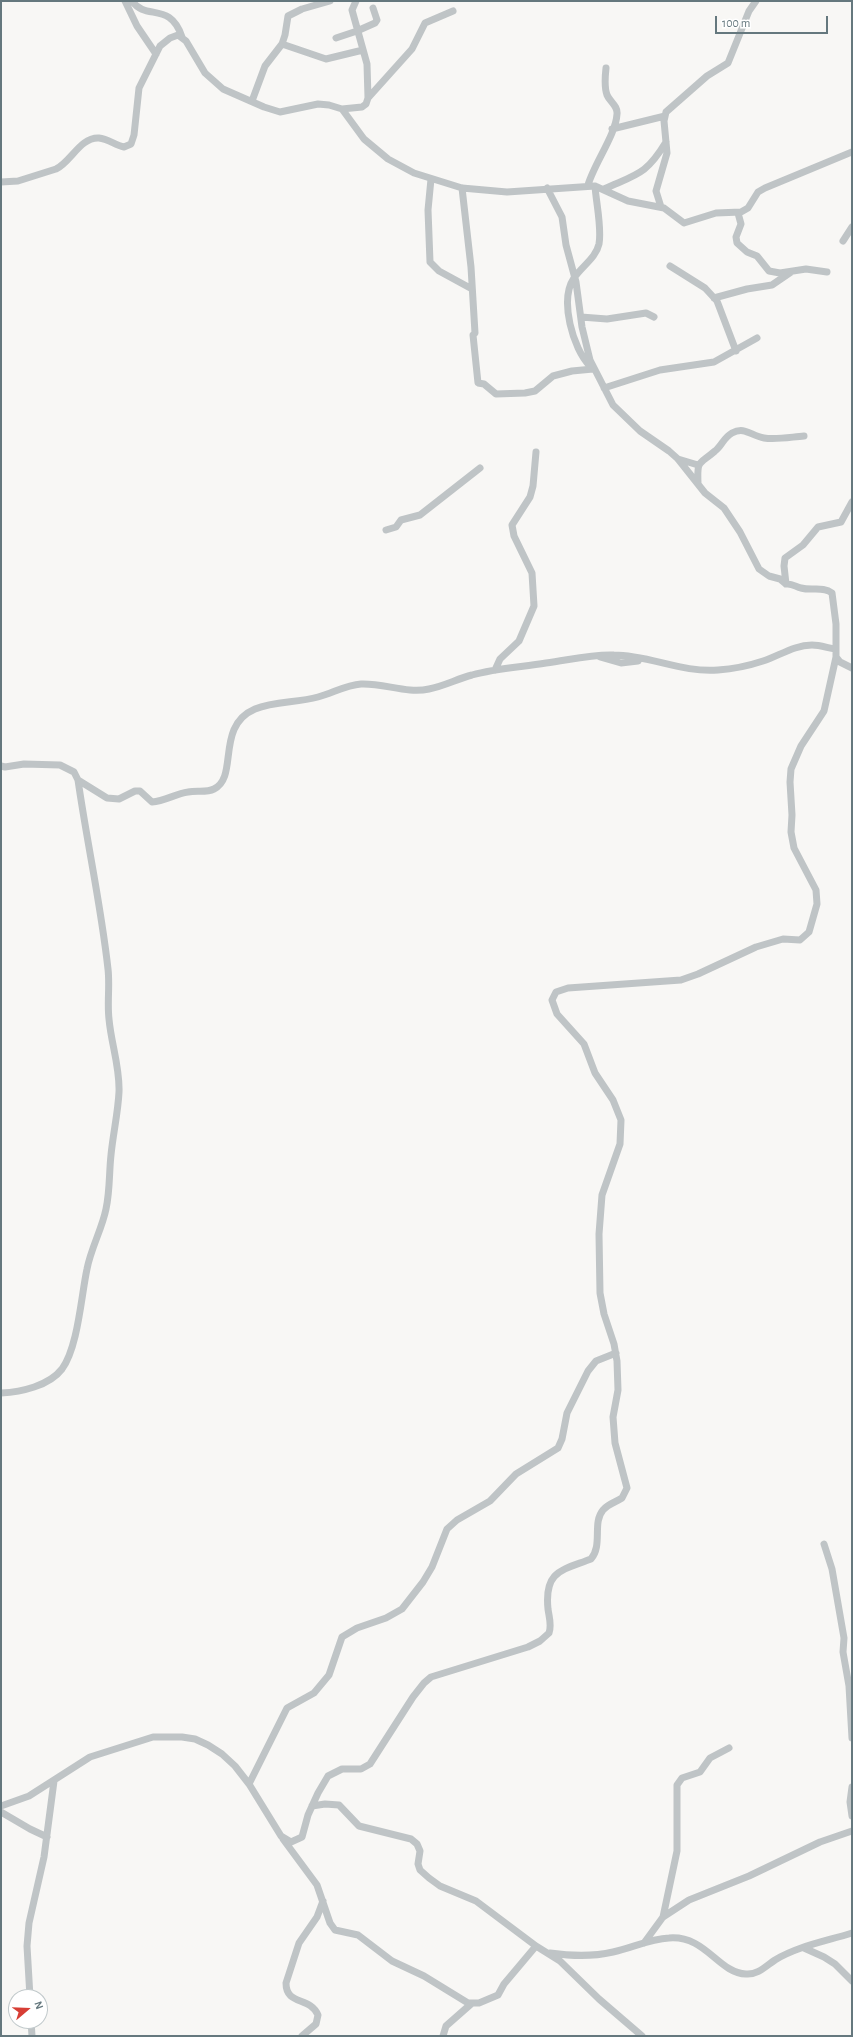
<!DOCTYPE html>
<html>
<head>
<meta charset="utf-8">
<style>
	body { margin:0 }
	#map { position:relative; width:853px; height:2037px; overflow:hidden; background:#f8f7f5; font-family:"Alegreya Sans",sans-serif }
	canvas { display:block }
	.frame { position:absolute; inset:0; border:2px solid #65787e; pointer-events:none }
	.north { position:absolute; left:8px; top:1989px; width:40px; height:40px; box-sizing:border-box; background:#fff; border:1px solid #c1c9cb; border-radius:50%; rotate:71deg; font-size:11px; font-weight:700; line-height:16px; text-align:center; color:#65787e }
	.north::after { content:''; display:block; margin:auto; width:14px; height:18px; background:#d73e35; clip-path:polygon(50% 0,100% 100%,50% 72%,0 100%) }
	.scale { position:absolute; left:715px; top:16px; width:113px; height:18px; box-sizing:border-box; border:2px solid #65787e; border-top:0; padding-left:5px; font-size:12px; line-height:14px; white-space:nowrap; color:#65787e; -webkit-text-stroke:3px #fff; paint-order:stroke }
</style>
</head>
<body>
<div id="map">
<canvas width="853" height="2037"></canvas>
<div class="frame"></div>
<div class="north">N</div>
<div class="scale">100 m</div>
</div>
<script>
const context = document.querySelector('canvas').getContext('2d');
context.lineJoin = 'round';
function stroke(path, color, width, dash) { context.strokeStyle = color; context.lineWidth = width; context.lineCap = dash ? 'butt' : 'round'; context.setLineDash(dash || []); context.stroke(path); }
stroke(new Path2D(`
	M125 1 137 26 156 54
	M132 1C146 21 170 1 182 37
	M336 38 357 31 375 23 377 20 373 8
	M282 44 326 59 363 50
	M368 98 412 49 425 23 453 11
	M252 101 265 66 282 44 285 35 288 16 302 9 330 1
	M342 109 362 107 366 104 368 98 367 64 352 10 356 1
	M612 129 665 116
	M431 179 428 210 430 262 439 271 472 289
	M1 182 18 181 56 169C71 162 80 137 99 138 108 139 115 145 124 147L131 144 134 135 139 88 160 46 170 38 178 35 186 41 205 73 223 89 264 107 280 112 318 104 329 105 342 109 364 139 388 159 414 173 462 188 507 192 595 186 628 201 664 208 684 223 716 213 741 212 748 208 758 192 765 188 852 152
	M588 185C594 164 616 134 617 114 618 106 610 102 607 95 604 87 605 77 606 68
	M462 188 471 267 475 333 473 335 478 383 484 384 496 394 525 393 535 391 553 376 572 371 593 369
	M547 188 562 217 566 245 576 282 582 327 590 360 613 405 640 431 669 451 678 459 705 493 724 508 740 532 759 569 769 576 780 579 786 584C792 583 796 587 801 588 812 591 823 586 832 593L836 624V657L840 662 852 668
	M604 189C637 174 646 175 666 142
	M661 207 656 191 667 153 664 121 666 112 707 76 728 63 749 11 756 1
	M738 213 741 224 736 237 737 243 747 252 757 256 769 271 780 273 806 269 827 272
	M843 241 852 227
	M670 266 705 288 717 301 736 351
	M714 298 747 289 772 285 791 272
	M581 317 607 319 646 313 654 317
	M590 366C573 349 559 300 574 278 582 266 596 258 599 244 602 228 596 202 595 186
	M604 388 660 370 714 362 757 338
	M678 459 698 465
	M698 483C697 459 699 465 715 451 722 446 723 438 732 433 745 426 751 436 764 438 776 440 791 437 804 436
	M386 530 396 527 401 520 420 515 480 468
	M786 584 784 566 785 558 803 545 818 527 841 522 852 502
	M600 657 621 663 638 661
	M495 670 500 659 519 641 534 606 532 573 514 536 512 525 530 497 533 486 536 452
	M1 766 5 767 24 764 60 765 74 772 78 780C87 843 101 905 108 969 110 986 107 1002 109 1019 111 1043 120 1067 119 1092 118 1113 113 1134 111 1155 109 1173 110 1191 106 1209 102 1229 91 1248 87 1269 81 1297 78 1347 62 1369 49 1386 21 1392 1 1393
	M78 780 107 798 119 799 135 791H140L152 802C165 801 175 794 188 792 197 790 206 793 214 789 239 777 215 726 255 709 275 701 297 703 318 697 333 693 346 685 361 684 384 683 407 694 429 689 444 686 457 679 472 675 496 668 522 667 546 663 569 660 591 654 614 655 649 655 682 673 718 670 733 669 748 666 763 661 779 656 794 645 812 645 820 645 828 648 835 649
	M824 1544 832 1569 844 1638 843 1652 849 1686 852 1738
	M249 1784 287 1708 314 1693 329 1675 342 1637 357 1628 386 1618 402 1609 423 1582 432 1567 447 1529 457 1520 490 1501 516 1474 558 1448 562 1439 567 1413 588 1371 596 1361 616 1353
	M852 1787 850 1802 852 1816
	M1 1806 29 1796 90 1757 153 1737H182L195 1739 208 1745 222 1754 235 1766 249 1784 281 1836 291 1842 302 1837 308 1815 318 1793 328 1776 342 1769H361L370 1764 413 1697 424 1683 431 1677 528 1647 540 1641 549 1633C552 1625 549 1617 548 1609 544 1570 563 1570 591 1559 603 1545 592 1523 603 1510 608 1504 616 1502 622 1498L627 1488 615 1443 613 1417 618 1390 617 1361 614 1344 604 1314 600 1293 599 1234 602 1195 620 1144 621 1120 613 1100 595 1073 584 1044 557 1014 552 1000 556 992 568 988 681 980 698 974 756 947 783 939 800 940 809 932 817 904 816 890 794 848 791 832 792 815 790 782 791 769 801 746 824 711 836 657
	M312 1806 325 1804 339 1805 359 1826 411 1839 417 1844 420 1851 418 1864 420 1870 429 1878 440 1886 476 1901 536 1946 560 1961 599 1999 642 2036
	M1 1812 30 1829 47 1837
	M283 1839 317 1885 330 1923 335 1930 358 1935 392 1961 424 1976 468 2003H479L498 1995 504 1984 536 1946
	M663 1917 677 1851V1785L682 1778 700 1772 710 1758 729 1748
	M644 1943 663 1917 689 1900 749 1876 820 1842 852 1831
	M804 1948 824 1957 835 1964 852 1981
	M550 1953C572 1956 591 1957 613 1952 632 1948 649 1939 669 1938 706 1935 718 1973 746 1974 758 1975 766 1966 775 1960 798 1946 827 1941 852 1933
	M30 1997 27 1946 29 1923 44 1857 54 1781
	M31 2021 32 2036
	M302 2036 316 2024 318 2015C310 1996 286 2006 286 1983L299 1943 317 1917 323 1901
	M443 2036 446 2026 471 2004`), '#bfc4c6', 7);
</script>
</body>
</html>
